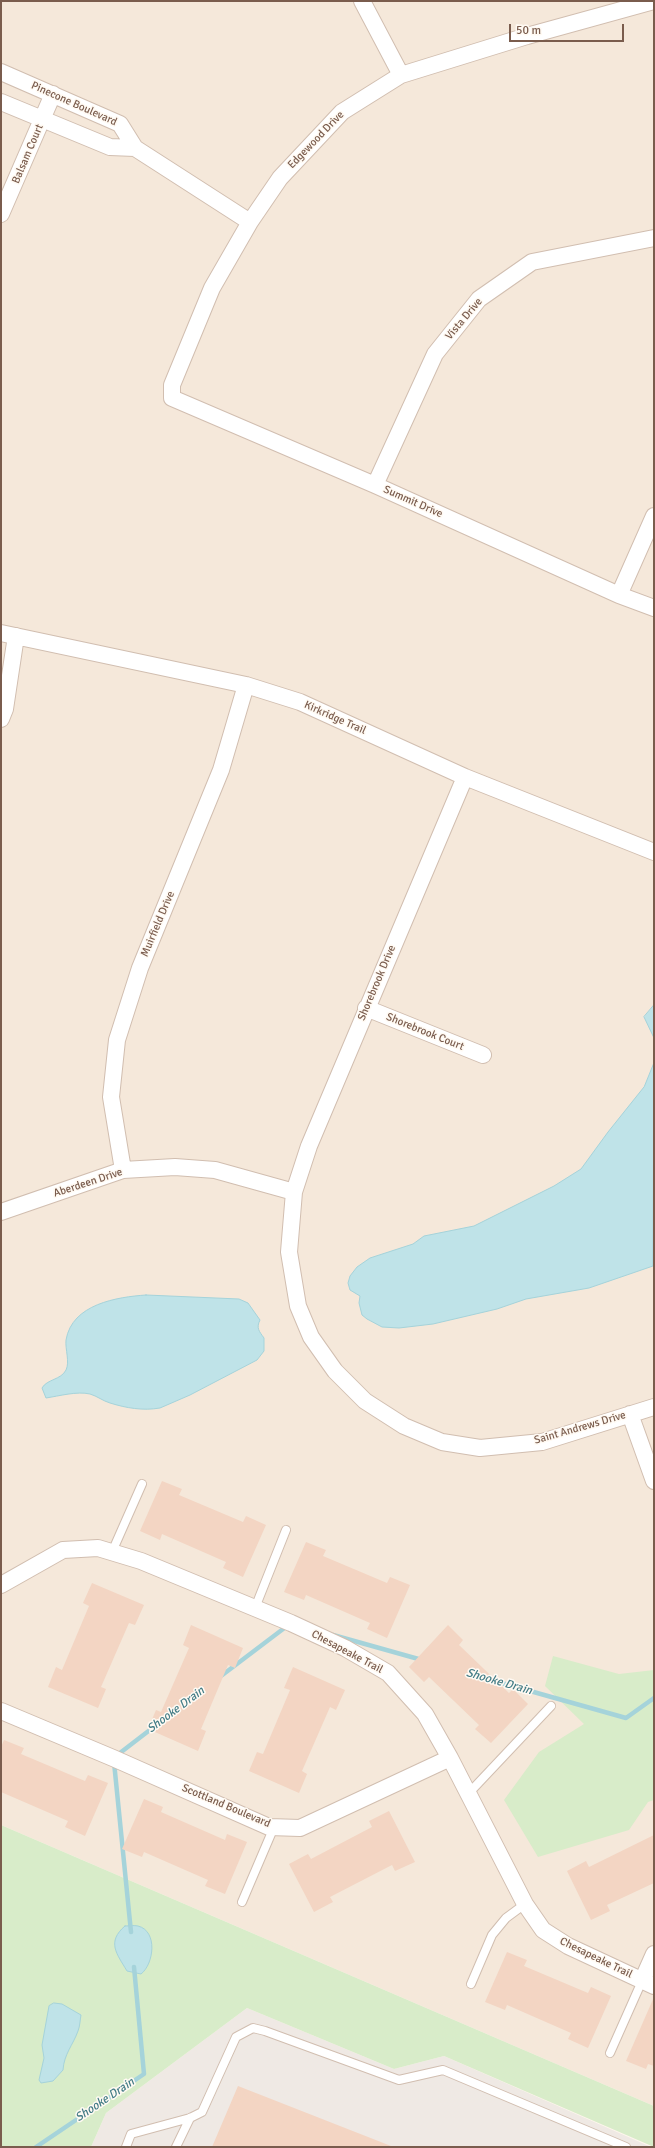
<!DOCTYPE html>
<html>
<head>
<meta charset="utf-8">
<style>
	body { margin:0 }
	#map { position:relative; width:655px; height:2148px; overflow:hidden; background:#fdf6ec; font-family:Signika,sans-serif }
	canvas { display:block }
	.frame { position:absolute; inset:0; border:2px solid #7a5c4d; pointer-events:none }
	.scale { position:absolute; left:509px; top:24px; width:115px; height:18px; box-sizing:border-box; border:2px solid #7a5c4d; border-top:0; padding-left:5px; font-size:12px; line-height:14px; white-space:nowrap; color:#7a5c4d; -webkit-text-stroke:3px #fffaf3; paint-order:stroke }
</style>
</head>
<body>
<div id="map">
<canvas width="655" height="2148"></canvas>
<div class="frame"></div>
<div class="scale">50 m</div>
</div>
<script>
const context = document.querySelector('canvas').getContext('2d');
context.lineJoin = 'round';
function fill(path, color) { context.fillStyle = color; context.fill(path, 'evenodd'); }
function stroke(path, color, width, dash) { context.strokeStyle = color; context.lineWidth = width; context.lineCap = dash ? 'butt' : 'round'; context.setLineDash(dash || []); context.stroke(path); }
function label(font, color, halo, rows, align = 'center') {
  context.font = font + ' Signika,sans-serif'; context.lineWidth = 3; context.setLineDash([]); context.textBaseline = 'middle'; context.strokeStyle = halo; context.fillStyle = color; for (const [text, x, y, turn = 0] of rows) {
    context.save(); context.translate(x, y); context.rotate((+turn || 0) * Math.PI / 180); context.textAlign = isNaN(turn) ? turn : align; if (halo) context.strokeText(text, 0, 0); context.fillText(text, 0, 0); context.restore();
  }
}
fill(new Path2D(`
	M1 1H654V2106L1 1825Z`), '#f5e8da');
fill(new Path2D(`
	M247 2008 394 2069 444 2056 651 2147H91L106 2113Z`), '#efe9e4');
fill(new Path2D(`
	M553 1656 619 1674 654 1670V1800L648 1802 629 1830 538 1857 504 1800 539 1752 584 1724 545 1686Z
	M1 1825 654 2106V2147L444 2056 394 2069 247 2008 106 2113 91 2147H1Z`), '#d8ecc9');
const water = new Path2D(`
	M654 1005V1038L644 1017Z
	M654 1063 653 1266 589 1288 526 1299 497 1309 433 1324 399 1328 382 1327 367 1319 362 1315 359 1303 360 1296 350 1290 348 1283 350 1276 357 1267 370 1258 413 1244 424 1236 474 1226 554 1186 581 1169 608 1132 644 1087Z
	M146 1295 239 1299 248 1303 260 1320C256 1328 259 1331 264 1338V1351L257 1360 190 1395 160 1408C143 1411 126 1408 110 1403 103 1401 97 1396 90 1394 77 1391 59 1396 46 1398L42 1388C47 1379 61 1380 66 1370 70 1362 65 1349 66 1340 72 1304 117 1297 146 1295Z
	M125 1926C129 1926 134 1925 138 1926 158 1931 154 1964 141 1974L127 1971C117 1954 106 1942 125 1926Z
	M54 2003 62 2004 81 2015C80 2020 80 2026 78 2031 73 2045 64 2054 63 2070L53 2081 41 2083 39 2080 44 2058 42 2045 49 2006Z`);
fill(water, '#bfe3e8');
stroke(water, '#a5d3da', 1);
stroke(new Path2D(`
	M333 1635 422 1660
	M221 1676 287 1626
	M491 1680 626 1718 654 1698
	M116 1756 155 1726
	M114 1762 131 1932
	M36 2147 144 2074 134 1967`), '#a5d3da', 4.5);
fill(new Path2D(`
	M162 1481 182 1489 179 1495 243 1522 246 1516 266 1525 243 1577 223 1568 226 1562 162 1534 160 1540 140 1531Z
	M306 1542 326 1550 323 1556 387 1583 390 1577 410 1585 387 1638 367 1629 370 1623 306 1595 304 1600 284 1592Z
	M92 1583 144 1605 135 1625 129 1623 101 1687 106 1689 98 1708 48 1687 56 1667 62 1670 89 1606 83 1603Z
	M191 1625 243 1648 235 1668 228 1665 201 1729 206 1731 198 1751 148 1729 156 1710 161 1712 189 1648 183 1645Z
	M448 1625 463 1640 459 1645 509 1693 513 1689 528 1704 491 1743 475 1729 479 1725 429 1677 424 1682 409 1667Z
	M293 1667 345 1690 336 1710 330 1707 302 1771 307 1774 299 1793 249 1771 257 1752 263 1754 290 1690 284 1688Z
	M4 1740 24 1748 21 1754 85 1781 88 1775 108 1783 85 1836 65 1827 68 1821 1 1792V1747Z
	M144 1799 163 1807 161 1812 225 1840 227 1834 247 1842 225 1894 205 1886 208 1880 144 1852 142 1857 122 1849Z
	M389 1811 415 1862 395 1871 392 1865 330 1897 333 1902 314 1912 289 1864 308 1854 311 1859 372 1827 369 1821Z
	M654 1835V1883L607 1905 610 1911 591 1920 567 1871 586 1861 589 1867Z
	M507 1952 527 1960 524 1966 588 1993 591 1987 611 1996 588 2048 568 2039 571 2033 507 2005 505 2010 485 2002Z
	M654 1997V2066L648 2064 646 2069 626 2061Z
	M238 2086 391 2146V2147H212Z`), '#f3d5c3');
const lane = new Path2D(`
	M112 1552 142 1484
	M255 1608 286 1530
	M468 1794 551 1706
	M242 1902 274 1827
	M471 1984 492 1935 506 1918 525 1904
	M610 2053 642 1981
	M126 2147 131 2134 190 2118 202 2112 236 2037 253 2028 265 2031 399 2080 443 2070 626 2147
	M176 2147 190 2118`);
const street = new Path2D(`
	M362 1 401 75
	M654 1 527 36 401 75 342 112 280 178 250 222 212 288 172 385V398L375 485 619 595 654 608
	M1 72 120 124 135 148 110 147 1 102
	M135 148 250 222
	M1 214 53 94
	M375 485 435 354 479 299 532 262 654 238
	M619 595 654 516
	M1 633 246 685 300 702 465 777 654 852
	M1 719 5 709 16 636
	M465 777 309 1146 294 1192 289 1252 298 1306 311 1337 335 1371 365 1401 404 1426 442 1442 480 1448 542 1442 654 1407
	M366 1008 483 1055
	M123 1170 111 1097 117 1040 140 968 221 770 246 685
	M1 1212 123 1170 175 1167 215 1170 294 1192
	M630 1414 654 1481
	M1 1585 63 1550 98 1548 141 1561 291 1623 345 1648 388 1673 425 1714 450 1758 525 1904 543 1930 568 1946 654 1986
	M1 1711 113 1758 269 1827 300 1828 450 1758
	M642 1981 654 1954`);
stroke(lane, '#d1beb0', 10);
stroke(street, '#d1beb0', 18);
stroke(lane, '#fff', 8);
stroke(street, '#fff', 16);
label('11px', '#7a5c4d', '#fffaf3', [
	["Pinecone Boulevard",74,104,24],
	["Edgewood Drive",316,140,-46],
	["Balsam Court",28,154,-67],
	["Vista Drive",464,319,-50],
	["Summit Drive",413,502,24],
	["Kirkridge Trail",335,718,24],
	["Muirfield Drive",158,924,-67],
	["Shorebrook Drive",377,983,-67],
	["Shorebrook Court",425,1032,22],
	["Aberdeen Drive",88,1183,-18],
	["Saint Andrews Drive",580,1428,-16],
	["Chesapeake Trail",347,1652,28],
	["Scottland Boulevard",226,1806,23],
	["Chesapeake Trail",596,1958,26]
]);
label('italic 12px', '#437c86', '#fffaf3', [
	["Shooke Drain",499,1682,16],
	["Shooke Drain",176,1710,-37],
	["Shooke Drain",105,2100,-34]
]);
</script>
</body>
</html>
